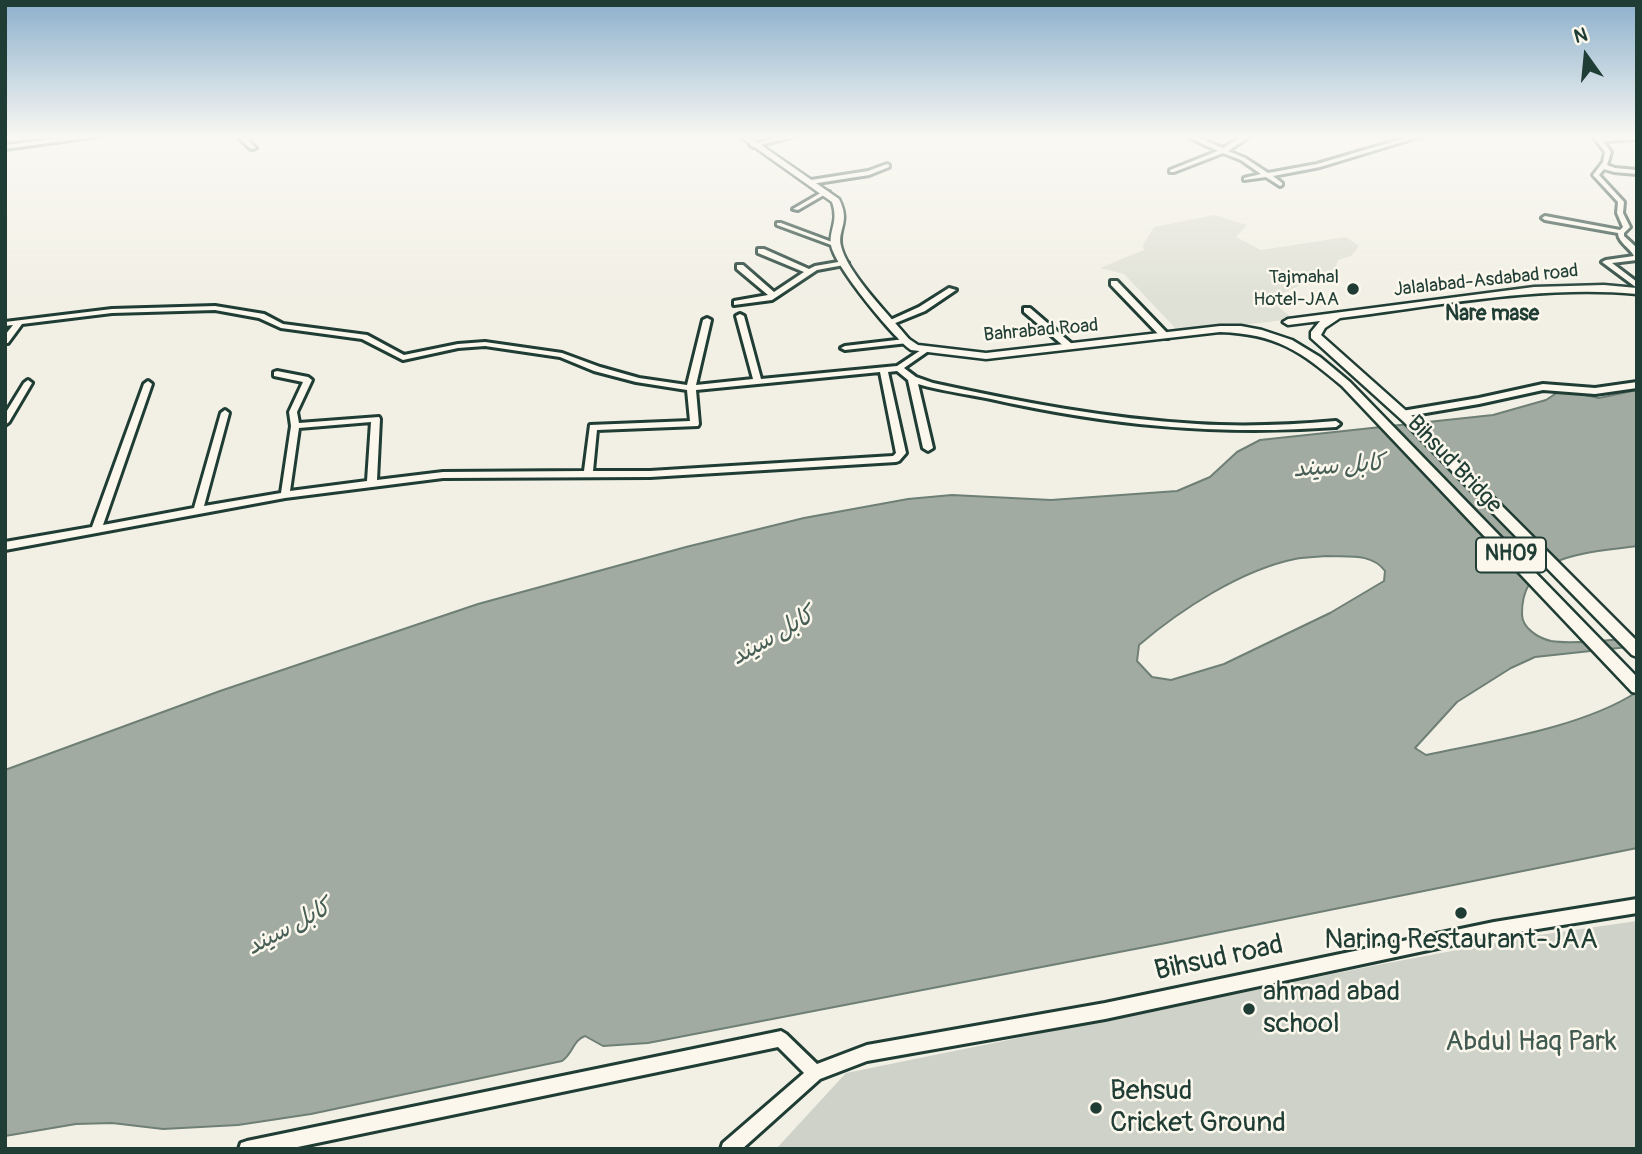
<!DOCTYPE html>
<html>
<head>
<meta charset="utf-8">
<style>
	body { margin:0 }
	#map { position:relative; width:1642px; height:1154px; overflow:hidden; background:#f2f0e5; font-family:Pangolin,sans-serif }
	canvas { display:block }
	.frame { position:absolute; inset:0; border:7px solid #1f3d34; pointer-events:none }
	.north { position:absolute; left:1551px; top:21px; width:70px; height:70px; -webkit-text-stroke:5px #fbf7ec; paint-order:stroke; rotate:345deg; font-size:19px; font-weight:700; line-height:28px; text-align:center; color:#1f3d34 }
	.north::after { content:''; display:block; margin:auto; width:24px; height:32px; background:#1f3d34; clip-path:polygon(50% 0,100% 100%,50% 72%,0 100%) }
</style>
</head>
<body>
<div id="map">
<canvas width="1642" height="1154"></canvas>
<div class="frame"></div>
<div class="north">N</div>
</div>
<script>
const context = document.querySelector('canvas').getContext('2d');
context.lineJoin = 'round';
function fill(path, color) { context.fillStyle = color; context.fill(path, 'evenodd'); }
function stroke(path, color, width, dash) { context.strokeStyle = color; context.lineWidth = width; context.lineCap = dash ? 'butt' : 'round'; context.setLineDash(dash || []); context.stroke(path); }
function label(font, color, halo, rows, align = 'center') {
  context.font = font + ' Pangolin,"Playpen Sans Arabic",sans-serif'; context.lineWidth = 5; context.setLineDash([]); context.textBaseline = 'middle'; context.strokeStyle = halo; context.fillStyle = color; for (const [text, x, y, turn = 0] of rows) {
    context.save(); context.translate(x, y); context.rotate((+turn || 0) * Math.PI / 180); context.textAlign = isNaN(turn) ? turn : align; if (halo) context.strokeText(text, 0, 0); context.fillText(text, 0, 0); context.restore();
  }
}
fill(new Path2D(`
	M1214 215 1247 225 1236 237 1261 250 1346 237 1359 246 1351 256 1338 260 1335 269 1277 296 1274 303 1293 319 1251 324 1177 330 1124 274 1100 268 1144 250 1143 245 1154 227Z`), '#e0e1d6');
fill(new Path2D(`
	M1637 921V1149H776L846 1073 1372 966 1532 936Z`), '#cfd2c8');
const water = new Path2D(`
	M1561 390 1599 398 1637 390V546C1592 553 1521 552 1522 614 1522 628 1538 638 1551 641 1575 645 1612 639 1637 638V646L1535 657 1511 668 1457 702 1415 748 1426 755C1492 741 1581 728 1637 692V848L1166 943 648 1043 603 1046 585 1036C573 1040 573 1054 562 1061L311 1114 238 1125 163 1129 112 1123 76 1124 5 1136V770L220 691 478 604 686 547 804 518 908 499 952 495 1051 500 1177 491 1210 477 1237 452 1260 440 1493 415 1546 400ZM1328 556C1348 557 1372 553 1385 571L1384 581 1330 613 1224 664 1171 680 1152 677 1137 661 1139 645C1180 610 1241 570 1295 559 1306 557 1317 557 1328 556Z`);
fill(water, '#a2aba1');
stroke(water, '#6e7f75', 2);
const minor = new Path2D(`
	M80 136H99L5 149V145Z
	M237 136H244L256 148 251 149Z
	M784 136H795L753 147 750 145Z
	M1186 136H1194L1223 148 1243 136H1250L1228 151 1245 158 1268 173 1317 164 1412 136H1422L1320 167 1273 176 1282 183V185L1280 186 1266 177 1244 180V178L1261 174 1241 160 1223 153 1174 172H1170V170L1218 151Z
	M1593 136H1599L1601 138 1637 136V139L1603 141 1611 152 1607 165 1615 168 1637 170V174L1614 172 1604 169 1599 175 1624 202 1623 213 1630 227 1624 233V236L1637 248V260L1612 263 1637 282V288L1602 262 1606 260 1634 256C1630 248 1618 242 1618 233L1545 220 1542 218 1545 216 1620 230 1623 227 1617 213 1618 202 1593 175 1603 162 1605 152Z
	M887 164 889 165V167L869 175 811 184 808 182 811 180 868 171Z
	M824 191 829 192 798 210 793 209Z
	M777 223H781L840 245 834 246 777 225Z
	M758 249H764L809 269 815 266 844 261 848 263 844 265 817 270 772 300 734 305V301L768 295 737 269V265H743L774 292 804 272 758 253Z
	M1111 281H1117L1168 334V338H1162L1111 285Z
	M949 288 956 290 925 311 893 324H887L886 322 919 307Z
	M215 306 264 314 283 324 367 335 404 355 458 344 485 342 562 353 600 367 639 378 687 385 703 320 707 318 711 320 696 385 753 379 736 316 740 314 744 316 761 379 897 366 924 348H927V352L904 368 916 377 933 383C1020 402 1108 419 1197 424 1244 427 1290 425 1336 421L1340 424 1336 427C1217 436 1107 425 991 399 967 394 941 391 918 384L933 448 928 451 923 448 908 380 897 371 888 372 906 453 899 461 896 462 650 477 443 478 285 498 5 550V542L92 527 144 384 148 381 152 384 103 525 194 508 221 413 225 410 229 413 204 506 281 493 291 426 289 412 303 382 274 376V372L277 371 308 377 312 380 297 412 299 423 379 417 380 419 377 480 443 472 584 471 590 425 690 421 687 390 636 382 594 371 560 357 485 346 458 348 403 360 362 339 281 328 259 318 215 310 112 313 22 324 8 343H5V335L13 325 5 326V322L112 309ZM880 372 896 453 893 456 650 471H593L597 430 698 426 699 424 696 390ZM371 422 367 481 290 491 299 428Z
	M1024 308H1030L1072 344V348H1066L1024 312Z
	M905 339H908V343L845 350 841 348 845 346Z
	M28 380 32 383 9 422 5 425V414L24 383Z
	M1637 382V388L1595 394 1543 390 1479 404 1402 417 1398 414 1402 411 1479 398 1543 384 1595 388Z
	M1637 899V913L1494 936 1105 1019 867 1061 820 1079 742 1149H721L723 1143 804 1073 778 1047 288 1149H239L241 1143 247 1141 781 1031 786 1034 817 1064 867 1045 1105 1003 1494 922Z`);
const major = new Path2D(`
	M739 136H748L839 199C851 223 837 229 841 246 847 273 891 317 909 339L918 345 986 353 1220 326H1241L1262 330 1292 340 1320 357 1350 382 1637 677V693L1632 692 1342 386C1300 351 1277 334 1220 332L986 359 911 350C893 337 835 267 831 245 829 229 839 222 832 202Z
	M1604 285 1637 288V294C1538 285 1438 306 1340 318L1325 328 1321 335 1412 416 1637 641V657L1632 655 1404 422 1311 338V332L1320 321 1288 325 1283 322 1288 319 1534 287Z`);
stroke(minor, '#1f3d34', 6);
stroke(major, '#1f3d34', 5);
fill(minor, '#fbf7ec');
fill(major, '#fbf7ec');
const sky = context.createLinearGradient(0, 0, 0, 298);
sky.addColorStop(0, '#8cb0cc');
sky.addColorStop(0.46, '#f9f8f3');
sky.addColorStop(1, '#f9f8f300');
context.fillStyle = sky;
context.fillRect(0, 0, 1642, 298);
for (const [x, y, r, color] of [
	[1353,289,7,"#1f3d34"],
	[1461,913,7,"#1f3d34"],
	[1249,1009,7,"#1f3d34"],
	[1096,1108,7,"#1f3d34"]
]) { const dot = new Path2D(); dot.arc(x, y, r, 0, 2 * Math.PI); context.fillStyle = color; context.fill(dot); stroke(dot, '#fbf7ec', 2.5); }
label('19px', '#1f3d34', '#fbf7ec', [
	["Tajmahal",1339,278],
	["Hotel-JAA",1339,300]
], 'right');
label('19px', '#1f3d34', '#fbf7ec', [
	["Jalalabad-Asdabad road",1486,281,-6],
	["Bahrabad Road",1041,331,-5]
]);
label('bold 21px', '#1f3d34', '#fbf7ec', [
	["Nare mase",1492,315]
]);
for (const [x, y, w] of [
	[1511,555,70]
]) { const box = new Path2D(); box.roundRect(x - w / 2, y - 17.5, w, 35, 5); context.fillStyle = '#fbf7ec'; context.fill(box); stroke(box, '#1f3d34', 2); }
label('bold 21px', '#1f3d34', null, [
	["NH09",1511,555]
]);
label('23px', '#1f3d34', '#fbf7ec', [
	["Bihsud Bridge",1454,465,46]
]);
label('italic 24px', '#465e55', '#fbf7ec', [
	["کابل سيند",1339,467,-4],
	["کابل سيند",773,637,-30],
	["کابل سيند",289,928,-28]
]);
label('28px', '#1f3d34', '#fbf7ec', [
	["Naring Restaurant-JAA",1461,941,"center"],
	["ahmad abad",1263,993],
	["school",1263,1025],
	["Behsud",1110,1092],
	["Cricket Ground",1110,1124]
], 'left');
label('28px', '#1f3d34', '#fbf7ec', [
	["Bihsud road",1219,959,-12]
]);
label('28px', '#425b52', '#fbf7ec', [
	["Abdul Haq Park",1531,1043]
]);
</script>
</body>
</html>
